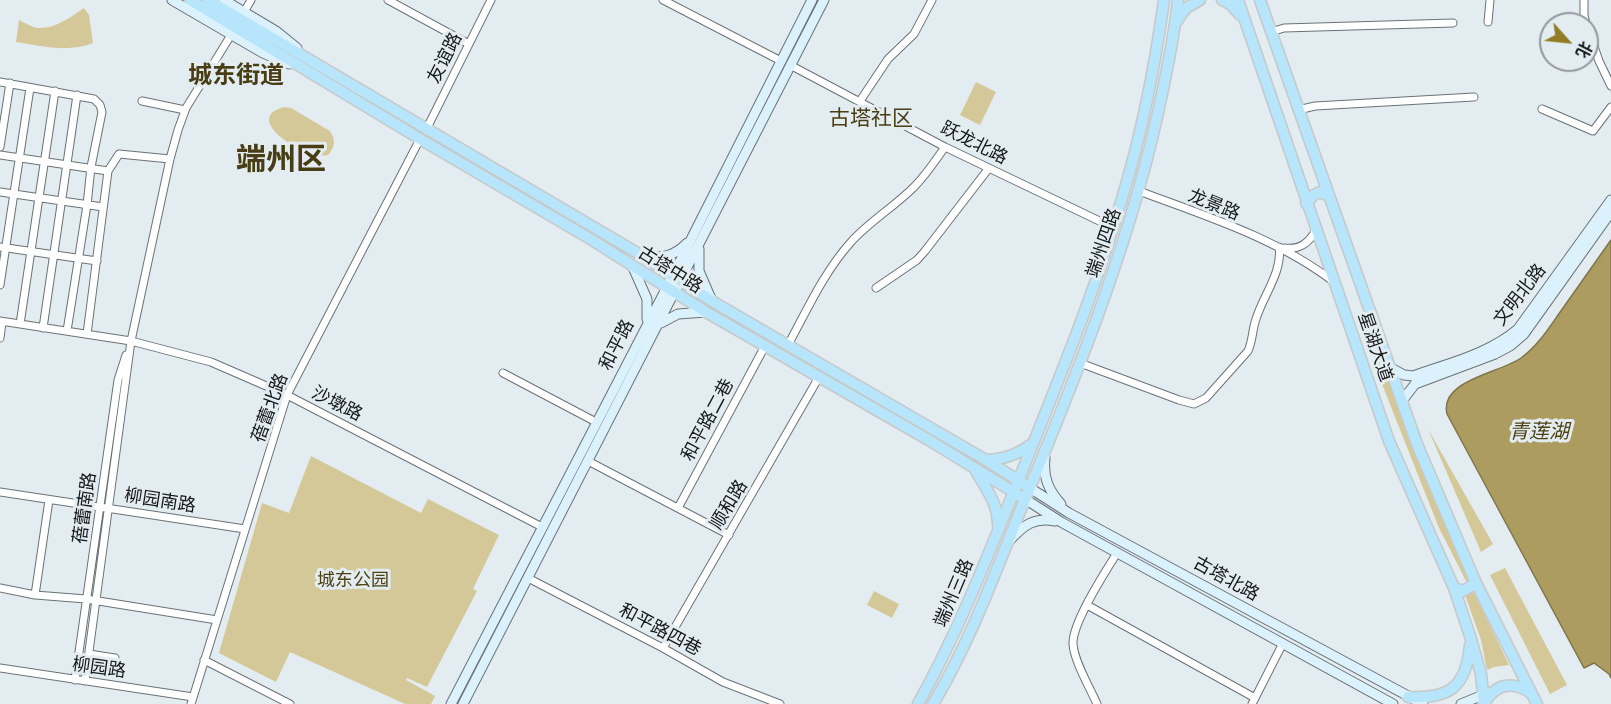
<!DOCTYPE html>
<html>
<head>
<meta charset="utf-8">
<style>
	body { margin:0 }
	#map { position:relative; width:1611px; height:704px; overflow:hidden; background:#e3edf1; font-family:Montserrat,"Noto Sans SC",sans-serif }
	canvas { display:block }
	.north { position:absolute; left:1539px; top:12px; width:60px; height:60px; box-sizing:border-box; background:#e3edf1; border:2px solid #91989b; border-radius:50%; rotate:117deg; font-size:16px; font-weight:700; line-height:24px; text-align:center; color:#15181a }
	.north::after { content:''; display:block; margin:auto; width:21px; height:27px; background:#937d24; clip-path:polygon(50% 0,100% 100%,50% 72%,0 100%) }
</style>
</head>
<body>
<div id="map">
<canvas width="1611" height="704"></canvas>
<div class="north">北</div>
</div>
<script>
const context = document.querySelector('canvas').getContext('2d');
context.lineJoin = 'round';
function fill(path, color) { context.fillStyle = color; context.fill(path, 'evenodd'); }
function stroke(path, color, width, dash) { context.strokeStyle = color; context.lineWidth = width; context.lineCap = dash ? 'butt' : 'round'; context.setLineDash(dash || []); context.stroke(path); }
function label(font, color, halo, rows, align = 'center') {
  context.font = font + ' Montserrat,"Noto Sans SC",sans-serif'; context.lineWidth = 6; context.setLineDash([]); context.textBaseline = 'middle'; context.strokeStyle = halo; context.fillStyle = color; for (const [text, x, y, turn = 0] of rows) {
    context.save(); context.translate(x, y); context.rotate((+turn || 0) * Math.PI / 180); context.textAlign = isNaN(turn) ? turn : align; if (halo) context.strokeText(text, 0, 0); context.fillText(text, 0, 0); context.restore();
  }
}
fill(new Path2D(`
	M84 8 89 15 93 43C68 53 41 46 16 42L19 20C25 23 32 27 38 28 55 29 71 17 84 8Z
	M976 82 996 92 980 125 960 115Z
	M284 107 291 108 330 131C336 140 335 147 328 155 308 161 239 119 284 107Z
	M1383 361 1473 580 1467 583 1439 528 1374 364Z
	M1428 429 1493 544 1481 552Z
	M311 456 421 513 428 499 499 535 473 589 477 591 427 687 407 678 406 680 435 696 431 704H405L290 652 276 682 219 653 262 503 289 513Z
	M1505 568 1567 685 1550 694 1490 575Z
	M874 591 899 604 892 618 867 605Z
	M1474 592 1509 665 1494 667 1487 670 1481 640 1465 595Z`), '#d5c898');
const water = new Path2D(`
	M1611 240V678L1609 674 1594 663 1584 668 1447 414C1439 380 1500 373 1521 358 1539 345 1550 326 1563 308 1579 285 1595 263 1611 240Z`);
fill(water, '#ac9c60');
stroke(water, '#7f744b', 1.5);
const street = new Path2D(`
	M388 0 469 44
	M663 0 781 61
	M1584 0V15L1586 24
	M244 12 251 0
	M1488 22 1490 0
	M1587 26 1599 61 1611 86
	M1271 32 1284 28 1453 23
	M790 65 945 147 1114 228
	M0 82 94 99 100 105 102 112 91 167 87 205 67 331
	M142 101 185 110
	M860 101 888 59 914 34 932 0
	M1542 109 1593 131 1611 107
	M1298 110 1315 106 1474 97
	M426 130 491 0
	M0 147 10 83
	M0 155 108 171
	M1139 191C1205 216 1277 238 1334 282
	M0 192 103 207
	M0 247 97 261
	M1284 248C1300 250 1309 243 1316 230
	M0 285 30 88
	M876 288 917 260 925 251 989 168
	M0 321 131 341 211 362 287 395 542 527
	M20 324 55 91
	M43 328 77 95
	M87 334 108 171 119 154 170 159
	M0 338 2 322
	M788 345C807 310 824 272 851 242 870 221 894 207 914 187 926 175 935 161 945 147
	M1080 363 1179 400 1194 404 1206 398 1248 351C1253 340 1252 330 1256 319 1263 296 1283 271 1279 247
	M503 373 596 422
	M588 461 729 535
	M0 492 245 529
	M678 508 765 346
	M528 578 663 648 723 682 780 704
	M0 588 35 595 86 599 217 620
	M35 595 49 500
	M1087 605 1255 698
	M663 648 819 377
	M89 654 115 658
	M204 660 290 704
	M0 668 193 697
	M75 680 118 380 126 355
	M85 681 131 341 170 159 178 130 186 108 231 35
	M191 704 287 395 420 139
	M1097 704C1090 688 1074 661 1073 644 1072 623 1105 572 1117 553
	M1252 704 1282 645`);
const secondary = new Path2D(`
	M172 0 263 53 289 64
	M224 0 276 31 297 48
	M699 249V271L712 301
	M642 255C660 259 674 257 687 243
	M632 265 647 299V319
	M661 323 678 314 706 312
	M1391 368 1404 375 1413 376C1449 363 1489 354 1518 329L1611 200
	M1402 401 1415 384 1495 354 1510 346 1524 334 1611 212
	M1045 458C1043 477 1048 490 1061 504
	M1030 488 1069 513 1423 704
	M1025 499 1061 522 1393 704
	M1010 540C1024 525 1034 517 1055 521
	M451 704 667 287 812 0
	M463 704 824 0
	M1461 704 1488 693`);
const primary = new Path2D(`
	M190 0 420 139 592 240 706 312 927 439 1025 499
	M208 0 641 255 712 301 986 460 1030 488
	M1222 0 1230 4 1240 15
	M1238 0 1389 441 1454 588 1470 636 1481 674 1484 703
	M1260 0 1417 444 1476 583 1537 704
	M1177 21 1186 8 1200 0
	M1306 203 1314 195 1320 192 1329 196
	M986 460C1005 459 1017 455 1033 443
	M976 471C986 489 998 503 998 525
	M1454 588 1463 591 1476 583
	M1408 697C1449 699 1466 688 1470 645
	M918 704C961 627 992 545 1025 464 1060 376 1097 287 1123 195 1142 132 1155 66 1164 0
	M933 704C972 639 997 567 1026 497 1081 365 1135 230 1163 89 1169 60 1175 30 1178 0
	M1484 704C1495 684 1511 680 1531 693`);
stroke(street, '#6a7276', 9);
stroke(secondary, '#6a7276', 11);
stroke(primary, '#c7c8c8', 13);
stroke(street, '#fff', 7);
stroke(secondary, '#dbf2fd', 9);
stroke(primary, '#b7e5fb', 10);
label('18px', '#15181a', '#e3edf1', [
	["友谊路",445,58,-63],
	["跃龙北路",974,143,27],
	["龙景路",1214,205,22],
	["端州四路",1104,243,-71],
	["古塔中路",670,270,32],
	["文明北路",1520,295,-52],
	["和平路",617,345,-63],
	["星湖大道",1375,347,71],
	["沙墩路",337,404,27],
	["蓓蕾北路",270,408,-70],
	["和平路二巷",708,420,-62],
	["柳园南路",160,501,9],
	["顺和路",729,505,-59],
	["蓓蕾南路",85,508,-82],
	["古塔北路",1226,579,29],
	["端州三路",954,593,-67],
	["和平路四巷",660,630,28],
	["柳园路",99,668,8]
]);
label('18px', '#4f4313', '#e3edf1', [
	["城东公园",353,581]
]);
label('italic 20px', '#4b3f0f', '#e3edf1', [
	["青莲湖",1539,432]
]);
label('21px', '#483d14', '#e3edf1', [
	["古塔社区",871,119]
]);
label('bold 24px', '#483d14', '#e3edf1', [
	["城东街道",236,76]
]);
label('bold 30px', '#483d14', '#e3edf1', [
	["端州区",281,160]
]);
</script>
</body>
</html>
